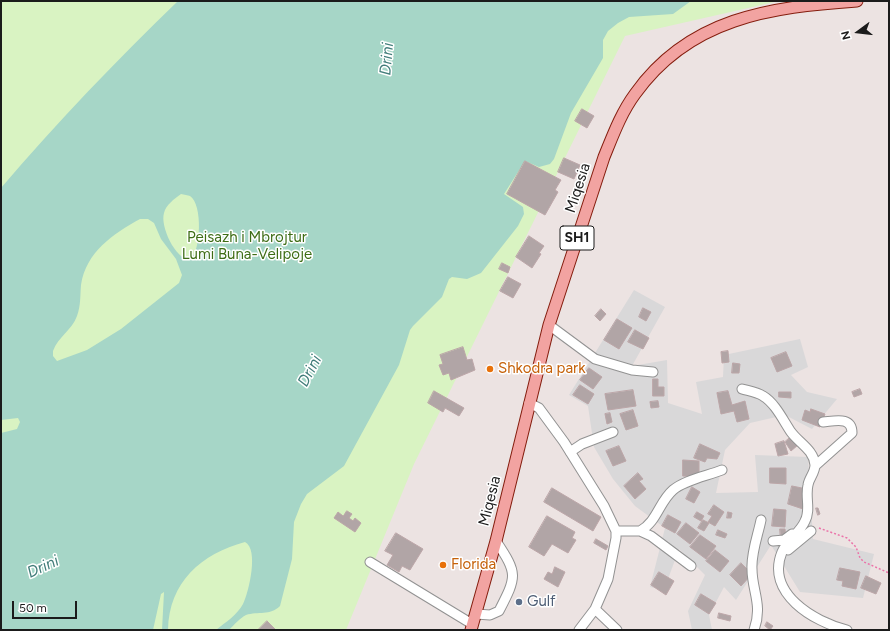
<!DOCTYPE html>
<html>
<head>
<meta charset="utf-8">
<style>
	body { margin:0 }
	#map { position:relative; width:890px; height:631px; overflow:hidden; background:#ece3e2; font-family:Figtree,sans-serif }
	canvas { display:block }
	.frame { position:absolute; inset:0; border:2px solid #1b1b1b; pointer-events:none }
	.north { position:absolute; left:838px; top:12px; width:40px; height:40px; -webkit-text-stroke:3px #fff; paint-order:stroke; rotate:255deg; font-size:11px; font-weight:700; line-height:16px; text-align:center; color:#1b1b1b }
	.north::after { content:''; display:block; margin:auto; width:14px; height:18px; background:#1b1b1b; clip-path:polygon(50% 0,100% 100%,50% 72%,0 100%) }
	.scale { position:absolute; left:12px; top:601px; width:65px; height:18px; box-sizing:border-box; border:2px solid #1b1b1b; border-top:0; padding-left:5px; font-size:12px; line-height:14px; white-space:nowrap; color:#1b1b1b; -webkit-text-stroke:3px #fff; paint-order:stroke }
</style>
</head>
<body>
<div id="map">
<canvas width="890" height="631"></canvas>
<div class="frame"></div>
<div class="north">N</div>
<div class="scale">50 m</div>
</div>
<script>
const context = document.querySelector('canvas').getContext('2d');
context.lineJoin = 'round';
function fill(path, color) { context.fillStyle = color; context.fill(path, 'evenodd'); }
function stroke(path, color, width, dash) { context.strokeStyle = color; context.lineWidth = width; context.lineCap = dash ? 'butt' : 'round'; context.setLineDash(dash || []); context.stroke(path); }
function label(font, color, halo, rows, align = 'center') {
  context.font = font + ' Figtree,sans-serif'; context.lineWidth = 3; context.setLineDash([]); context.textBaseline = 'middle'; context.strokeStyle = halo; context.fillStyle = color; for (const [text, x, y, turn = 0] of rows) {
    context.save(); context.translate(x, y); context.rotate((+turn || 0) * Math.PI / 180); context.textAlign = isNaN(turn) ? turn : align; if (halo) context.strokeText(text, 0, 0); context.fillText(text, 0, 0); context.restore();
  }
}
fill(new Path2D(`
	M634 290 665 307 632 366 667 360 668 403 702 414 696 382 723 377 724 355 800 339 808 367 791 375 807 392 837 399 812 429 785 415 750 423 725 450 716 493 758 492 755 455 808 457 813 539 874 554 863 598 800 592 771 545 736 600 724 587 709 615 712 630H692L688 611 705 575 679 549 664 590 650 587 665 528 635 506 613 479 594 447 588 406 569 395Z`), '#d9d8d9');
fill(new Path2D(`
	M1 1H779L625 36 414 464 346 630H1Z`), '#d9f3c2');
fill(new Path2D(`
	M178 1H691L673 14 629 17 618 23 608 31 603 40V58L571 113 554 159 550 164 539 167 525 161 504 194 523 207 524 214 518 226 481 273 467 279 452 277 449 279 442 297 413 326 410 330 399 365 344 466 307 494 301 504 294 522 292 559 280 606C270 616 258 611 246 615 240 618 234 625 229 630H216C226 622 237 615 243 604 249 592 259 549 245 542 201 554 169 582 168 630H162L164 592 161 594 153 630H1V433L17 429 20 422 18 418 1 420V188C57 122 116 61 178 1ZM181 194C184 195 188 195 190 196 203 204 201 252 190 260 175 259 160 226 164 213 166 205 174 199 181 194ZM140 219H148L154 223 161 239 176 259 182 275 179 283 121 329 87 350 57 361 53 356V351C58 337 72 330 77 316 81 305 80 296 81 285 86 252 113 234 140 219Z`), '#a6d6c7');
const building = new Path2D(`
	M582 109 594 116 587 128 575 121Z
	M564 158 580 165 574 179 558 172Z
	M525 161 561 180 555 190 558 192 545 215 507 194Z
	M529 236 544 246 539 253 541 254 532 268 516 257Z
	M502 263 510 267 508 273 499 269Z
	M508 277 521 284 513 298 500 291Z
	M643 308 651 312 646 321 639 317Z
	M601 309 606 314 600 321 595 316Z
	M617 319 632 328 619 349 604 340Z
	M635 330 649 338 643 349 628 342Z
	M463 347 467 360 472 359 475 370 451 380 449 373 443 375 439 365 443 364 440 355Z
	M728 351 729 362 722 363 721 352Z
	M786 352 792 366 777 372 771 358Z
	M733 363 740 364 739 373H732Z
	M589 368 602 377 593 389 580 380Z
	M653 379H658V387H664V396H653Z
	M580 385 594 394 588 404 573 395Z
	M860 389 862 394 854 397 852 392Z
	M633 390 636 406 608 410 605 394Z
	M434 391 464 408 459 416 445 408 443 412 428 403Z
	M728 391 732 405 745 401 749 419 737 422 734 411 721 414 717 393Z
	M779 392H791V398L779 397Z
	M658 401 659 407 651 408 650 402Z
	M811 409 825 414 820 427 802 420 805 410 810 412Z
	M633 410 638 426 626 430 620 414Z
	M610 413 612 422 607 424 605 414Z
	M792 436 798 445 791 451 785 442Z
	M784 441 788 454 778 456 775 444Z
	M700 444 720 453 717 459 707 458 705 462 694 458Z
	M619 446 626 461 613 466 606 451Z
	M683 460 699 461V477L683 476Z
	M770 468H786V484L770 483Z
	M638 473 643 479 639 481 646 489 635 499 624 486Z
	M792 486 807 489 803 509 788 504Z
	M692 487 700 492 694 503 686 499Z
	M552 488 601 517 593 531 544 502Z
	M714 505 724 512 715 526 708 522 712 516 708 514Z
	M816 508H818L820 514 818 515Z
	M774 509 786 510 785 527 772 526Z
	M347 511 352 514 349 518 353 521 355 518 361 523 355 532 334 518 338 512 343 516Z
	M697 512 704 516 701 521 694 517Z
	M728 512 732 513 731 518H727Z
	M668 515 681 522 675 533 662 526Z
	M547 516 575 532 572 538 576 540 568 553 552 544 544 556 529 547Z
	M703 520 709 523 704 531 698 528Z
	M686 523 699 533 690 544 677 534Z
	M780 529H785L786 540H781Z
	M718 530 727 534 725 538 716 535Z
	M396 533 423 549 410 570 402 566 399 572 387 565 393 555 385 551Z
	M700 535 716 546 706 559 690 547Z
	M596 539 608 546 606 550 594 543Z
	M715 550 729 561 720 572 706 561Z
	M741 563 752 574 741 586 730 575Z
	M555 567 565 572 558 587 544 579 548 572 552 574Z
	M840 568 860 572 856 589 842 586 843 581 837 580Z
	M659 572 674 581 666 595 651 585Z
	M866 576 881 583 876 594 861 588Z
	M701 594 716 603 709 614 695 605Z
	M719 613 731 616 730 621 718 618Z
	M267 621 275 629 274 630H258Z
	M767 622 773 626 770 630 765 626Z`);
fill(building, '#b1a5a6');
stroke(building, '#bca6a8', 1);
const minor = new Path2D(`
	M549 325 595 359 632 370 653 372
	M742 389C749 391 757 392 763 396 775 403 783 420 791 432 799 443 814 450 815 465 815 473 809 478 808 485 805 497 811 510 805 521 800 533 787 540 782 552 765 593 814 622 847 630
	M529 403 539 408 564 442 604 506 616 531V538L608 579 595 609 579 630
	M570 452 582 444 613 432
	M815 466 852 433C852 416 835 421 823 422
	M616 531H640L651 536 691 566
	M640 531C657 522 659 502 673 490 685 480 707 476 722 470
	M773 541 784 540 792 534
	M788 550 811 531
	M370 562 472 624
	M595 609 617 630
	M476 614 490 615 499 611C517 576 518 574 496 541
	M754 630C763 605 752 591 752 569 751 553 758 535 761 520`);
const major = new Path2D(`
	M471 630 496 541 549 325 604 157C613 135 621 113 635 94 689 18 770 7 857 1`);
stroke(minor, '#929292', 11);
stroke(major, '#841d0e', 13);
stroke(new Path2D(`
	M819 528 847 538 856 547 860 558 864 562 889 573`), '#eb74a9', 1.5, [2, 2]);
stroke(minor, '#fff', 9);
stroke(major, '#f2a3a1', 11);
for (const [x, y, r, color] of [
	[490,369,4,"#e8710a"],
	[443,565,4,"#e8710a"],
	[519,602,4,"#5c6f8a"]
]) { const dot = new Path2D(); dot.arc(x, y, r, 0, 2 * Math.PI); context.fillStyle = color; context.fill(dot); stroke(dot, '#fff', 1.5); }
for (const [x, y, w] of [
	[577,238,34]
]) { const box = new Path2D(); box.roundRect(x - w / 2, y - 12, w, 24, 3); context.fillStyle = '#fff'; context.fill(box); stroke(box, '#1b1b1b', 1); }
label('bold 14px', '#1b1b1b', null, [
	["SH1",577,238]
]);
label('15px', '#1b1b1b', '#fff', [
	["Miqesia",578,188,-72],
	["Miqesia",490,501,-76]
]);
label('15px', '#3e6d16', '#fff', [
	["Peisazh i Mbrojtur",247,238],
	["Lumi Buna-Velipoje",247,255]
]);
label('15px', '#c56008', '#fff', [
	["Shkodra park",498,369],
	["Florida",451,565]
], 'left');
label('15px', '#4e5e75', '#fff', [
	["Gulf",527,602]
], 'left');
label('italic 16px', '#427d7a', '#fff', [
	["Drini",387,59,-85],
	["Drini",310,371,-62],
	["Drini",43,567,-24]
]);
</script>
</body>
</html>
